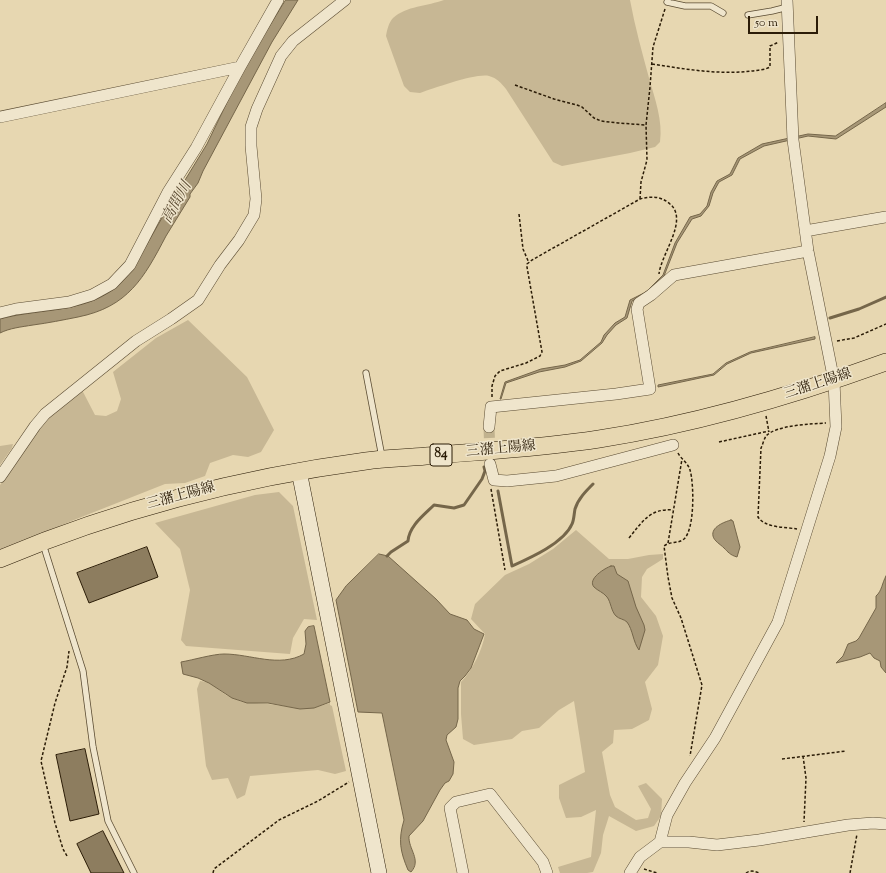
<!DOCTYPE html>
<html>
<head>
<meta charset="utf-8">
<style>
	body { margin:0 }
	#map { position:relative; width:886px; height:873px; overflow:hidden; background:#e7d7b1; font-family:"Sorts Mill Goudy",serif }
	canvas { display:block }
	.scale { position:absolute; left:748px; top:16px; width:70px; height:18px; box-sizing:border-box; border:2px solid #2b1c07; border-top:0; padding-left:5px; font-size:12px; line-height:14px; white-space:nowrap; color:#2b1c07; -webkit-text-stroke:3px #efe5cc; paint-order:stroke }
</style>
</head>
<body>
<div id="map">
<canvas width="886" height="873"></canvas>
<div class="scale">50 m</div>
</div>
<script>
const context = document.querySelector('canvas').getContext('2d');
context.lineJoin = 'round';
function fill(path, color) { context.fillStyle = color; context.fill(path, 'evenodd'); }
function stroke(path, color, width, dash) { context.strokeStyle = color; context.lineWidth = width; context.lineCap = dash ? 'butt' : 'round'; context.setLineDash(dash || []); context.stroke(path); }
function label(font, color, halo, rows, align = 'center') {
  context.font = font + ' "Sorts Mill Goudy","Noto Serif JP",serif'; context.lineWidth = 3; context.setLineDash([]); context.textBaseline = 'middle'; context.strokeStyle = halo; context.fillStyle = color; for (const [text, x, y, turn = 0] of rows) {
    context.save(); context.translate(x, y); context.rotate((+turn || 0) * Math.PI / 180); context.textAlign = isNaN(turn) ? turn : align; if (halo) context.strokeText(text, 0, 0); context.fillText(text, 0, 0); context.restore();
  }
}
fill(new Path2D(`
	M444 0H630C635 27 642 52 649 78 655 99 663 121 660 142L655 147 630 153 562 166 553 162 506 89C501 83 497 78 489 76 476 73 435 88 420 93L410 92 404 86 386 36C387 30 389 22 393 18 406 6 428 6 444 0Z
	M188 320 247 377 274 430 261 452 248 457 233 455 210 463 205 476 185 483 165 484 74 520 0 551V485L44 421 82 390 95 415 106 416 117 411 121 399 113 372 156 338Z
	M13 444 12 448 0 465V446Z
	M279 492 293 506 317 620 304 619 293 638 290 654 186 646 181 640 190 590 180 549 155 523 255 495Z
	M576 530 609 559H628L649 555 663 554V559L647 569 642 577 641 597 656 616 663 636 658 665 645 682 652 709 649 720 632 729 614 730 613 743 602 752 610 795 615 807 636 820 648 818 651 809 638 786 646 783 662 799 661 816 654 826 636 831 609 816 603 835 601 853 593 872 587 873H560L558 867 591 857 596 810 581 817 566 818 559 798V785L585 772 574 701 559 710 539 728 522 731 512 739 474 745 463 739 461 714V682C473 669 482 651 485 634L471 619 475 604 505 575 529 564 553 549Z
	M200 681 208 682 226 695 242 702 268 704 297 708H313L330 703V705L332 706 346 771 335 774 318 770 250 776 245 795 237 799 228 778 212 780 206 766 197 689Z`), '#c7b794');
const water = new Path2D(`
	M286 0H298L272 42 203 171 198 183 190 194V197C182 210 174 223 166 236 144 278 128 307 78 317 63 320 48 323 33 325 21 327 10 328 0 333V319C36 309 76 313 108 293 117 288 124 279 131 272L178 190H179L207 144 232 92 264 35Z
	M886 103V107L836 139 808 136 764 146 740 159 732 175 719 182 713 193 709 206 701 216 692 219 677 243 664 276 640 297 632 301 627 318 616 325 607 335 602 343 581 361 565 367 539 372 506 383 501 399H500L505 382 541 369 565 365 580 360 601 342 604 335 615 323 625 317 630 300 646 292 663 275 675 243 690 217 700 214 707 206 711 192 717 181 730 174 738 158 762 144 808 134 835 136Z
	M815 337V339L751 353 727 364 714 375 658 387V385L713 374 726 363 750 352Z
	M731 520 733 521 740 547 737 557C730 555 728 552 724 548 720 544 714 541 713 536 711 527 724 522 731 520Z
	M379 554 388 556 436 599 450 614 467 620 474 629 484 634 471 668 465 676 460 681 458 688V719L456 727 447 735 446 740 454 762 453 774 449 781 445 783 440 790 423 821 409 836C408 849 422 860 411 872L408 870C400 851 398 840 404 820L382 713 358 712 336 600 346 586Z
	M611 566H614L617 574 628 581 636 607 644 625 645 630 639 650C633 642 633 630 627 622 624 619 619 619 616 616 611 611 611 602 607 597 603 592 598 591 594 587 587 579 605 568 611 566Z
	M886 576V673L881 667 880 661 874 658 870 653 860 657 836 663 843 656 848 644 856 641 859 638 876 608V596C882 591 882 583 886 576Z
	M314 626 330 702 314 708 300 709 268 703H247L232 698 209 683 198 678 183 674 181 662C193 660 213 654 224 654 251 654 279 668 304 654L306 644 305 631 308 627Z`);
fill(water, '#a79777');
stroke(water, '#75664a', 1);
stroke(new Path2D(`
	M830 318 859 309 886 297
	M498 491 512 566C530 558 564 543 572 524 574 520 574 514 575 509 578 499 586 491 593 484
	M387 556 391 552 408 541C409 526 424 515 434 505L454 508 464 505 482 479 485 471 484 467`), '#75664a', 3);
const building = new Path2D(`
	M147 547 158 577 89 603 77 573Z
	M85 749 99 814 70 821 56 755Z
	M103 831 124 873H91L77 844Z`);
fill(building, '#8d7d5f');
stroke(building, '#2b1c07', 1);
stroke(new Path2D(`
	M489 427 490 456`), '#c1b28f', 11, [11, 5.5]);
const lane = new Path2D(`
	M668 0 667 2 685 6H711L723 13
	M748 15 772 11 788 7
	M366 373 382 457
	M43 544 83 671 93 747 108 821 134 873`);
const street = new Path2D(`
	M0 117 240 67
	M805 231 886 217
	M0 313 16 309 69 302 92 295 112 284 130 265 168 192 196 148 240 67 278 0
	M489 427 491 407 616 394 650 389 637 309 639 303 651 295 674 275 808 251
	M490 464 494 480 507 481 556 476 673 445
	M0 477 35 426 45 414 136 341 171 319 198 300 220 265 239 240 254 215 256 199 251 146V127L257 109 281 56 293 41 345 0
	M660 842 667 815 685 783 715 738 778 622 830 456 836 427 834 381 808 251 793 140 787 0
	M463 873 450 808 456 802 490 794 543 862 547 873
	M630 873 640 857 660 842H689L717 845 759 840 848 825 873 823 886 824`);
const secondary = new Path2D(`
	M299 471 379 873`);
const primary = new Path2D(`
	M0 559C118 509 239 478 366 461 386 458 406 458 426 456 483 451 541 448 599 439 697 424 792 396 886 362`);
stroke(lane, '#5a4b32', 7);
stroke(street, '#5a4b32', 12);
stroke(secondary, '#2b1c07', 16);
stroke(primary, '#2b1c07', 18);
stroke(new Path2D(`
	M652 64C685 69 718 75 752 71 758 70 765 70 770 67V46L779 42
	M515 85 554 99 577 105 582 107 594 118 601 121 618 123 646 125
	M640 199 641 182 647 160 646 125 650 87 653 47 665 9
	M519 214 523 249 529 263
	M837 341 854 338 886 324
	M492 397V386L495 376 500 371 526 363 540 356 542 352 527 267V264L532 260 640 199C651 196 661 196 670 204 689 220 661 254 659 274
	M766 416 769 432
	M719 442 769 431
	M678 453C681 459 688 463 690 470 694 483 695 529 684 539 678 544 670 541 664 546L668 577 672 598 681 618 702 685 690 756
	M491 489 505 570
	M797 529C785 527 765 528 758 517L761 448C763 444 764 439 766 436 776 425 811 424 826 423
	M629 538C642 522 650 508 673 510
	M668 543 682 459
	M803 756 806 778 804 822
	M782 759 846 751
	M67 856 63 849 55 823 41 761 55 703 67 667 69 651
	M644 869 657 873
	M213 873 214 869 279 820 318 801 349 782
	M746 873C750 870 755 871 759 873
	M850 873 857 834`), '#2b1c07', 1.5, [3, 2]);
stroke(lane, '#efe5cc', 5.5);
stroke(street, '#efe5cc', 11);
stroke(secondary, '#efe5cc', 15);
stroke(primary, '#e7d7b1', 17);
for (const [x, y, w] of [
	[441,455,22]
]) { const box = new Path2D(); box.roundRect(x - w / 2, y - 11, w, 22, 3); context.fillStyle = '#efe5cc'; context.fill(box); stroke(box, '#2b1c07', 1); }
label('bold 13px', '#2b1c07', null, [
	["84",441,455]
]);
label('14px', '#2b1c07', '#efe5cc', [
	["三潴上陽線",818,385,-18],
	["三潴上陽線",501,450,-5],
	["三潴上陽線",181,497,-15]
]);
label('italic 15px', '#5d4d34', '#efe5cc', [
	["高間川",178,203,-61]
]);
</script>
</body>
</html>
